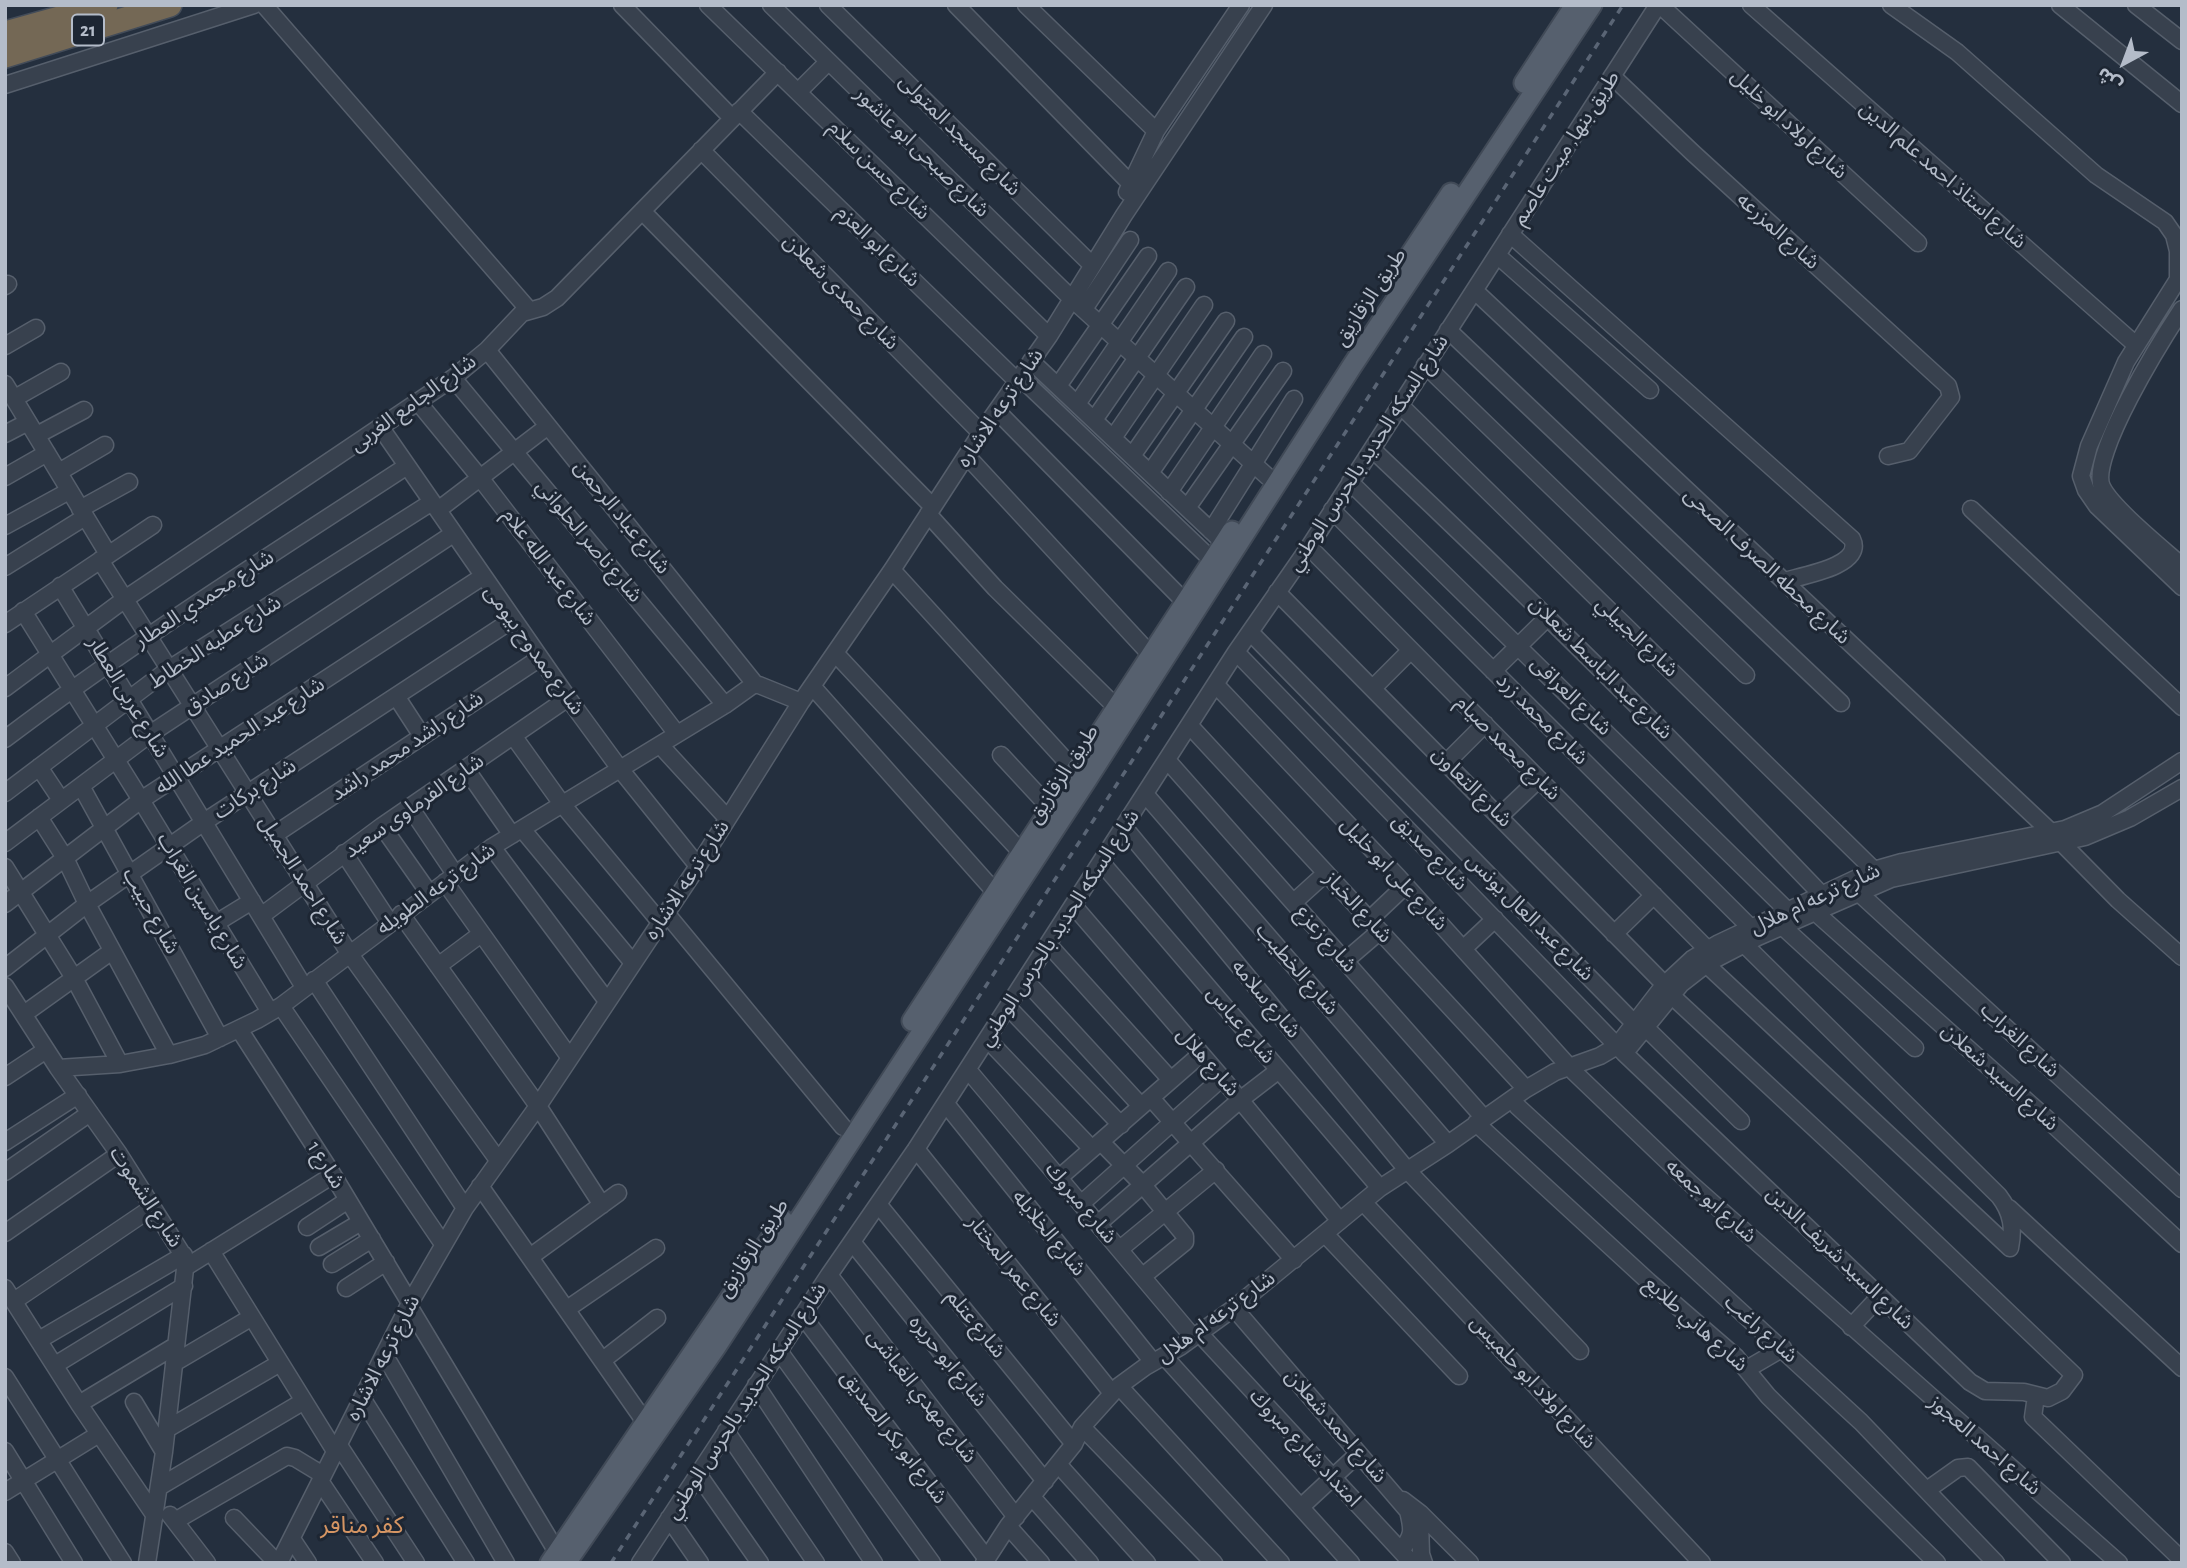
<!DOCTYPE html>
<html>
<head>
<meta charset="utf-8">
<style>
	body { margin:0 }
	#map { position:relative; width:2187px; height:1568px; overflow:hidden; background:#242f3e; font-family:"Alegreya Sans","Noto Sans Arabic",sans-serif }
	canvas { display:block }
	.frame { position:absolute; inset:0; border:7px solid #b4bcc9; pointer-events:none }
	.north { position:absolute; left:2089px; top:28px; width:70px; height:70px; -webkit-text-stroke:5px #1d2633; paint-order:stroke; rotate:221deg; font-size:19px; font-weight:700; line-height:28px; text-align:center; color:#b4bcc9 }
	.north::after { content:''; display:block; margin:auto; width:24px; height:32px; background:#b4bcc9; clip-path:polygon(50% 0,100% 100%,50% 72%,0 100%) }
</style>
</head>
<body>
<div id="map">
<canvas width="2187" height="1568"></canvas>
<div class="frame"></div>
<div class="north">ش</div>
</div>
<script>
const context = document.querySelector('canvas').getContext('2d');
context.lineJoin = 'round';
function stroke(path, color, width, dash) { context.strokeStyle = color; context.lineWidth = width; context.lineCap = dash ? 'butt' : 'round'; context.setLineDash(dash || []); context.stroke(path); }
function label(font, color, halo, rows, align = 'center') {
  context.font = font + ' "Alegreya Sans","Noto Sans Arabic",sans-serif'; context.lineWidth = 6; context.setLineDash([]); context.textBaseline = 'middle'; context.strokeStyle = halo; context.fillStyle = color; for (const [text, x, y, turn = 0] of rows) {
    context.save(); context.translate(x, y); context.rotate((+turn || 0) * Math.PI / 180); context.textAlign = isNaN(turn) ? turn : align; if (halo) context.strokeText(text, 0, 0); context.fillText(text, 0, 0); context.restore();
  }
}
const minor = new Path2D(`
	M264 5 529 310
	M622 5 732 118
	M708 5 1049 336
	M771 5 1072 299 1268 477
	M828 5 1092 265
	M956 5 1131 184
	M1026 5 1156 131
	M1660 5 1918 243
	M1751 5 2136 345
	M1891 5 1957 52 2096 175 2165 222 2174 235 2178 251V279
	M2060 5 2182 104
	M2136 5 2182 41
	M1612 76 1693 153 1948 386 1951 397 1909 451 1888 456
	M5 85 254 5
	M798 92 828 62
	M739 111 1017 381
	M701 150 981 433
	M1127 192 1156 131 1241 5
	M642 211 933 507
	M1510 234 1852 539C1865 566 1801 576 1784 581
	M1497 255 1650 390
	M2182 273 2126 362 2089 446 2081 476 2086 490 2097 506 2182 587
	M5 286 8 284
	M1475 291 2050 831 2118 900 2182 957
	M1084 309 1130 240
	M2182 309C2163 338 2088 457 2102 487 2112 508 2163 549 2182 566
	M1448 330 1841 703
	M5 346 36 328
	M487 350 756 685
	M1031 361 1224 543
	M1425 365 1746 675
	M1020 377 1212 560
	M453 378 725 705
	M5 384 108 554
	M1058 386 1148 256
	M15 398 61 372
	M418 402 481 479 677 734
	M1077 404 1168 271
	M1400 405 1874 870
	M997 411 1184 601
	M1094 420 1186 287
	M381 428 568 698 620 769 698 866
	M5 434 28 422
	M37 435 84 410
	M1113 438 1204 305
	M1372 449C1526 594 1676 742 1822 895
	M967 456 1150 654
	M1132 456 1226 321
	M59 472 105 445
	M1150 473 1244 337
	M5 477 47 453
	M1350 482 1789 912
	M1169 492 1263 354
	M1187 508 1283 371
	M80 509 129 482
	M1971 509 2182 707
	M438 510 548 426
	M1332 510 1751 928
	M928 514 995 588 1116 707
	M5 526 69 491
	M1211 531 1294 399
	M1309 547 1707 949
	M100 560 349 953 498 1160
	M5 567 85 517
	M892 570 1076 772
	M60 586 304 987
	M1277 592 1671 991
	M23 611 141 800 270 1012
	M5 624 153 525
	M1250 632 1634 1023
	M1236 652 1624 1053 1970 1382 1985 1391 2024 1392 2048 1398 2062 1391 2074 1375 1852 1163 1671 995
	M835 653 1022 853
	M1493 671 1548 617
	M1216 685 1399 878 1574 1072 1690 1183 2119 1563
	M812 686 996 893
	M5 688 125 599 453 378 487 350 522 313 543 307 557 298 778 72
	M1373 688 1411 650
	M396 696 422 736
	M1190 726 1526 1089
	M514 737 562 804 660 922
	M5 739C134 641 271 555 407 466
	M660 745 727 818
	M1001 755 1051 809
	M1167 760 1484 1118
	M1447 762 1485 724
	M39 767 61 800
	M466 769 512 835
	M81 786 220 1038
	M5 793 169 669 432 502
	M1145 794 1448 1144
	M410 807 455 874
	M1500 816 1539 779
	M39 817 65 858 87 904 169 1055
	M382 826 429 893
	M1124 827 1408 1171 1580 1351
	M522 829 633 963
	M274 835 540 658
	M5 843 150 734 453 534
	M492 847 607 1001
	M344 853 390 923
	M1101 862 1380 1188
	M5 867 74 978 120 1064
	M445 882 570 1058
	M1858 892 2182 1189
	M1294 902 1326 873
	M5 904 141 800 482 577
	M1073 905 1222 1078 1340 1221
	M1815 912 2046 1118 2182 1244
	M666 913 843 1127
	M401 914 538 1106 602 1205
	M261 916 382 826 568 698
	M1369 920 1406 885
	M216 923 252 901
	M1782 926 1915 1048
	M1614 934 1654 895
	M1048 944 1171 1080
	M1744 944 1999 1196C2012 1213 2014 1228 2010 1248
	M1463 949 1495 919
	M1345 961 1380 931
	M1706 964 2010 1248
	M438 966 481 934
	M5 968 87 904 204 822 512 620
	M314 980 465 1208
	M1025 980 1141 1106
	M5 986 58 1068 119 1154 186 1260 164 1452 147 1563
	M281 1006 443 1244
	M1008 1007 1121 1125
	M24 1014 112 951
	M1646 1028 1741 1121
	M239 1029 333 1175 410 1303
	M987 1039 1092 1149
	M1627 1050 1681 984 1708 963 1758 937 1891 879 2085 837 2130 818 2182 788
	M58 1068 120 1064 169 1055 205 1045 257 1020 281 1006 492 847 725 705 753 685H759L801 702
	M968 1070 1193 1337
	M5 1077 46 1050
	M1151 1098 1294 1260
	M946 1104 1153 1362
	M1517 1106 1861 1422 1996 1563
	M1476 1123 1648 1281 1736 1357 1768 1396 1937 1563
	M5 1142 78 1095
	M1101 1142 1143 1185 1185 1236V1242L1143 1276
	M916 1149 1112 1393
	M5 1172 90 1113
	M1060 1177 1201 1054
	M480 1186 645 1422
	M1363 1202 1702 1563
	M1082 1203 1222 1078
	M878 1204 1074 1444
	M2009 1208 2182 1368
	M1099 1223 1240 1100 1279 1070
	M307 1227 348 1200
	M5 1233 119 1154
	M1325 1234 1459 1376
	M852 1242 1045 1481
	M319 1247 361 1222
	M1120 1249 1216 1170
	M211 1251 335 1451
	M530 1257 618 1193
	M332 1264 372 1239
	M186 1267 333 1175
	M829 1275 1016 1517
	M5 1288 79 1404 155 1516
	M346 1288 386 1262
	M14 1301 153 1207
	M409 1306 557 1552
	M1234 1308 1408 1511C1413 1531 1413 1535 1401 1551
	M567 1309 656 1248
	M802 1315 987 1559
	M1851 1327 1880 1296
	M1199 1333 1412 1563
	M39 1340 184 1255
	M779 1351 932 1563
	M384 1354 506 1563
	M1164 1356 1351 1563
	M603 1360 657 1318
	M174 1363 252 1317
	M55 1365 184 1286
	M1747 1369 1783 1348
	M5 1377 123 1563
	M756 1385 874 1563
	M1119 1386 1281 1563
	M2036 1396 2033 1417 2182 1560
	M362 1398 466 1563
	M134 1402 164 1452
	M79 1404 175 1346
	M1082 1427 1214 1563
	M167 1429 280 1363
	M726 1431 816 1563
	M338 1444 416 1563
	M5 1451 74 1563
	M1058 1464 1147 1563
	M698 1474 760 1563
	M320 1481 375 1563
	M159 1487 304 1401
	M1927 1490 1958 1468 1968 1467 2062 1563
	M5 1492 99 1434
	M1032 1497 1090 1563
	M1403 1500 1420 1513 1470 1563
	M1302 1506 1358 1454
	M170 1515 207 1563
	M234 1518 277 1563
	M669 1518 700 1563
	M175 1521 287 1456 295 1458 323 1475
	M1420 1522 1421 1554 1424 1563
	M1008 1526 1041 1563
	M292 1539 308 1563
	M5 1552 12 1563
	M279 1563 410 1303 465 1208 538 1106 698 866 801 702 892 570 981 433 1049 336 1124 215 1264 5
	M640 1563 829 1275 916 1149 1236 652 1309 547 1658 5
	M984 1563 1008 1526 1074 1444 1082 1427 1119 1386 1145 1367 1180 1347 1234 1308 1380 1188 1448 1144 1526 1089 1555 1072 1600 1056 1617 1046 1664 985 1692 959 1719 943 1874 870 1902 862 2065 829 2103 813 2182 761`);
const major = new Path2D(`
	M1524 83 1575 5
	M1400 270 1451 193
	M912 1021 1232 531
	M550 1563 783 1220
	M566 1563 716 1347 1086 781 1352 366 1592 5`);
const highway = new Path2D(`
	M5 33 106 5
	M5 56 170 5`);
stroke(minor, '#565f6c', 19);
stroke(major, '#414a57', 23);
stroke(highway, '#434c59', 26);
stroke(minor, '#38414e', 16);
stroke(major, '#56606e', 19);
stroke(highway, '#746855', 23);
stroke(new Path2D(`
	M611 1563 1623 5`), '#5a6575', 3.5, [7, 7]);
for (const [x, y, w] of [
	[88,30,32]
]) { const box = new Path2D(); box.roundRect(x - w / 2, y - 15.5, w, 31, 5); context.fillStyle = '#1d2633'; context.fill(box); stroke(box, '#b4bcc9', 2); }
label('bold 19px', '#b4bcc9', null, [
	["21",88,30]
]);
label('21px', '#b4bcc9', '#1d2633', [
	["شارع اولاد ابو خليل",1789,124,43],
	["شارع مسجد المتولى",960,135,45],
	["طريق بنها, ميت عاصم",1566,148,-57],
	["شارع صبحى ابو عاشور",922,152,44],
	["شارع حسن سلام",879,170,44],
	["شارع استاذ احمد علم الدين",1943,175,41],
	["شارع المزرعه",1778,231,42],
	["شارع ابو العزم",878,246,44],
	["شارع حمدى شعلان",841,292,45],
	["طريق الزقازيق",1370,297,-56],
	["شارع الجامع الغربى",413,403,-36],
	["شارع ترعه الاشاره",1000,408,-56],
	["شارع السكه الحديد بالحرس الوطني",1368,453,-57],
	["شارع عباد الرحمن",622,517,51],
	["شارع ناصر الحلواني",589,541,50],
	["شارع محطه الصرف الصحى",1767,566,43],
	["شارع عبد الله علام",549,567,53],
	["شارع محمدي العطار",204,599,-33],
	["شارع الجبيلي",1637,637,44],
	["شارع عطيه الخطاط",215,642,-33],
	["شارع ممدوح بيومى",534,650,54],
	["شارع عبد الباسط شعلان",1601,668,45],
	["شارع صادق",226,684,-33],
	["شارع العراقى",1571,696,44],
	["شارع عربى العطار",128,697,59],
	["شارع محمد زرد",1542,719,45],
	["شارع عبد الحميد عطا الله",240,736,-33],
	["شارع راشد محمد راشد",407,746,-34],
	["شارع محمد صيام",1508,748,45],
	["طريق الزقازيق",1063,774,-57],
	["شارع التعاون",1472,787,45],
	["شارع بركات",255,789,-33],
	["شارع الفرماوى سعيد",414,806,-35],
	["شارع صديق",1430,852,46],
	["شارع على ابو خليل",1394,874,47],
	["شارع احمد الجميل",303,880,58],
	["شارع ترعه الاشاره",687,880,-57],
	["شارع ترعه الطويله",436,889,-36],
	["شارع ترعه ام هلال",1815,899,-25],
	["شارع ياسين الغراب",202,901,59],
	["شارع الخباز",1358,907,47],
	["شارع حبيب",151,911,61],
	["شارع عبد العال يونس",1530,917,45],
	["شارع السكه الحديد بالحرس الوطني",1059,928,-57],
	["شارع زعزع",1326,939,49],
	["شارع الخطيب",1297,969,49],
	["شارع سلامه",1266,999,50],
	["شارع عباس",1241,1025,50],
	["شارع الغراب",2020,1040,43],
	["شارع هلال",1208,1062,49],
	["شارع السيد شعلان",2000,1077,42],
	["شارع 1",326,1165,58],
	["شارع الشموت",146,1197,57],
	["شارع ابو جمعه",1711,1201,42],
	["شارع مبروك",1081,1203,50],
	["شارع الخلايله",1049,1233,51],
	["طريق الزقازيق",753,1248,-57],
	["شارع السيد شريف الدين",1840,1258,44],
	["شارع عمر المختار",1014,1271,51],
	["شارع ترعه ام هلال",1216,1317,-36],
	["شارع عتلم",976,1324,51],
	["شارع هاني طلايع",1696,1324,42],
	["شارع راغب",1761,1329,42],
	["شارع ترعه الاشاره",383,1358,-63],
	["شارع ابو حريره",948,1361,51],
	["شارع اولاد ابو حلميس",1533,1382,47],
	["شارع مهدي الغباشى",922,1396,52],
	["شارع السكه الحديد بالحرس الوطني",746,1401,-57],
	["شارع احمد شعلان",1336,1426,49],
	["شارع ابو بكر الصديق",894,1437,53],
	["شارع احمد العجوز",1985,1445,41],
	["امتداد شارع مبروك",1305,1448,47]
]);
label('24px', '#d59563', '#1d2633', [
	["كفر مناقر",362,1526]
]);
</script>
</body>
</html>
